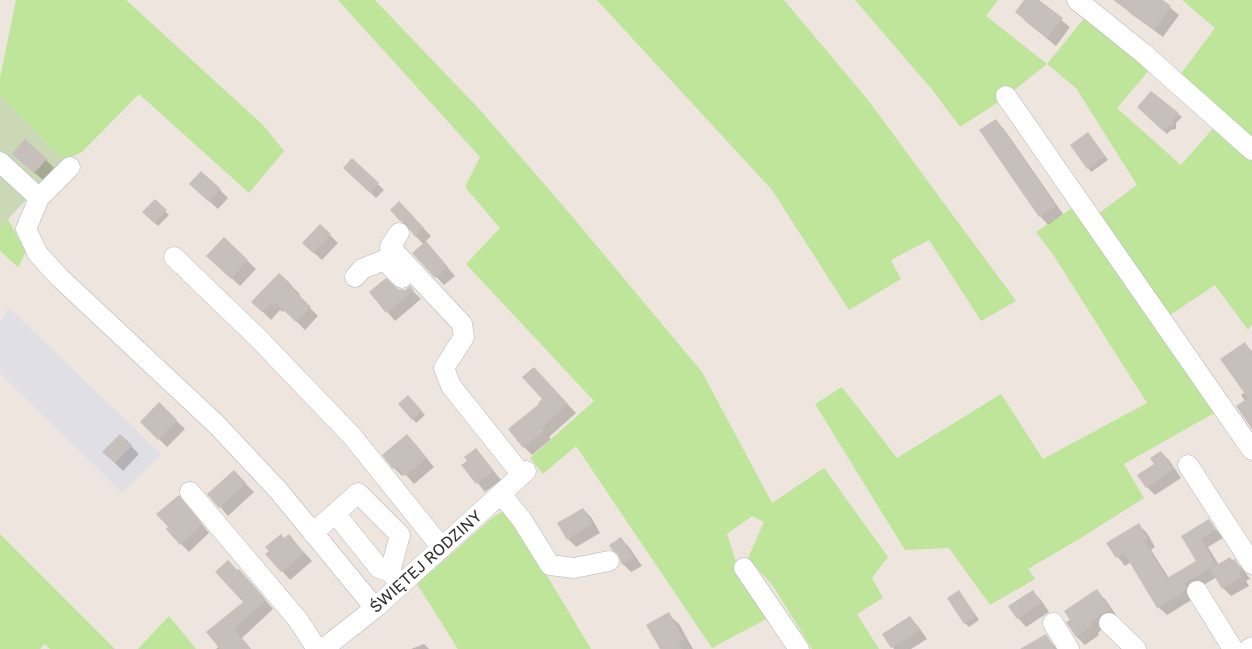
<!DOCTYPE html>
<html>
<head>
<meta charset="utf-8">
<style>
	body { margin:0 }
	canvas { display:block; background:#eee5de }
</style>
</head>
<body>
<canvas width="1252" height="649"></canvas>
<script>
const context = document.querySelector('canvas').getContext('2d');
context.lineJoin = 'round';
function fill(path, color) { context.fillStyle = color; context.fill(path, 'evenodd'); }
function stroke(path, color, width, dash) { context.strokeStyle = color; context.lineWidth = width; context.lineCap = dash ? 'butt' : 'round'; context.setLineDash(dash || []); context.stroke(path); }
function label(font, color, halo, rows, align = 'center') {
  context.font = font + ' "Golos Text",sans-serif'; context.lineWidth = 4; context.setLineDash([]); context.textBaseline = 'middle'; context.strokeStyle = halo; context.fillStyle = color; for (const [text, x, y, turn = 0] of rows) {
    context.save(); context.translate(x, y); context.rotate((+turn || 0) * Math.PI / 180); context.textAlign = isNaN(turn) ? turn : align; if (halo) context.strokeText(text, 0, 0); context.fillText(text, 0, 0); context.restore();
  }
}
fill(new Path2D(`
	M9 308 161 454 122 493 0 373V322Z`), '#e0dfe6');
fill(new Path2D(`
	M16 0H126L263 125 284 151 249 193 139 94 82 152 64 161 0 95V78Z
	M338 0H375L481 111 570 214 702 372 772 503 824 468 888 557 872 578 883 598 857 614 879 649H812L773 586 748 558 764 522 752 516 727 534 736 562 770 617 712 648 576 446 543 474 530 458 594 401 466 264 500 228 465 187 480 157Z
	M597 0H784L868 100 1016 301 981 321 929 240 891 260 901 279 849 310 772 190Z
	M855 0H998L986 16 1047 64 1086 16 1151 68 1117 108 1181 165 1216 125 1252 158V324L1248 330 1215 285 1167 317 1098 214 1137 185 1076 88 1047 64 1003 99 960 127 934 92Z
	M1182 0H1252V137L1180 75 1215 28Z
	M1074 207 1216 412 1124 464 1144 498 1079 539 1028 569 1035 579 990 605 949 548 905 550 815 404 842 387 897 458 1001 394 1043 459 1147 403 1054 256 1036 232Z
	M8 219 26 252 18 267 0 251V226Z
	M507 509 591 649H458L417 584 493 517Z
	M0 534 115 649H50L45 644 40 649H0Z
	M169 616 196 649H138Z`), '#bee59a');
fill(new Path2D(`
	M0 95 64 161 1 226H0Z`), '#cbd8b5');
fill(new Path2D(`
	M1025 0H1036L1070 27 1056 46 1024 20Z
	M1125 0H1161L1179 15 1163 37 1130 13 1122 5Z
	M1139 107 1178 114 1182 117 1176 123V129L1171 130 1167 134Z
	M995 121 1004 129 1063 214 1048 225 1040 216 981 131Z
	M1092 138 1108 160 1091 172 1088 168Z
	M46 160 54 168 43 180 22 162Z
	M352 160 384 190 376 198 351 174Z
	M220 190 228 198 218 209 199 192Z
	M155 201 169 215 158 226 144 212Z
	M391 210 407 211 431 236 425 242 455 276 444 285 414 253 424 245Z
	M330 235 338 243 322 260 312 251Z
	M224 239 256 269 240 286 216 264Z
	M280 275 300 294 298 296 318 316 305 330 285 310 283 312 280 310 271 320 253 302Z
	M410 288 421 299 395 321 371 292 405 291Z
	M1244 344 1252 351V426L1245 401 1241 395 1245 392Z
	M542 377 576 413 549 437 551 439 532 455 524 447 541 404 544 399Z
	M412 400 425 415 416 423 413 419Z
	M159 404 185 429 167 447 142 422Z
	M120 435 139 454 123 471 112 460Z
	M415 444 434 467 414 484 405 474 402 476 394 468Z
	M476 449 501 480 485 492 463 465 469 461Z
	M1161 452 1169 460 1181 478 1155 495 1147 487Z
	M242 480 254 492 228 516 209 494Z
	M187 505 209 533 189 552 181 544Z
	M583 509 591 517 600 533 576 547 568 539Z
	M1209 521 1223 538 1208 547 1219 565 1234 561 1243 569 1250 579 1246 581 1249 586 1231 596 1223 588 1217 577 1192 592 1193 599 1167 615 1158 607 1131 562 1125 566 1107 544 1139 525 1147 533 1155 547 1151 550 1169 578 1197 561 1182 536Z
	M289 536 312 561 290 580 267 554Z
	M621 539 629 547 642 566 631 572 623 564 621 557 613 549Z
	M247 578 273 609 242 638 251 649H216L219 646 244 602Z
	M1096 591 1105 599 1118 618 1109 622 1098 633 1099 635 1085 645 1077 637 1068 622Z
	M1033 592 1041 600 1049 612 1026 627 1018 618Z
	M962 595 979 620 969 627 965 623Z
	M668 614 679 624 693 649H662Z
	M910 618 918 626 927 639 911 649H894L884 634Z
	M1045 635 1057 649H1022Z
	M424 644 429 649H411Z`), '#0003');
fill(new Path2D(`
	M1024 0H1039L1063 18 1047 38 1015 12Z
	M1113 0H1163L1171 6 1154 30Z
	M1151 91 1179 113 1173 119V126H1167L1163 131 1137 107Z
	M996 119 1056 206 1039 217 979 130Z
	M1088 132 1105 156 1087 169 1070 145Z
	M25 139 47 159 34 173 12 154Z
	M352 158 379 183 370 193 343 168Z
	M201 171 221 189 209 202 189 184Z
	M155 199 167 210 154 223 142 212Z
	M399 201 424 228 415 237 406 223 400 221 390 210Z
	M320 224 331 234 313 253 302 243Z
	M224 237 248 260 231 279 206 256Z
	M426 241 448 267 435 278 412 253Z
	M279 273 292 285 291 287 311 307 296 322 276 303 274 305 271 303 262 312 251 302Z
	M386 278 398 289 405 290 410 286 414 290 386 313 369 292Z
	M1245 342 1252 353V429L1236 406 1248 398 1220 359Z
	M534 367 568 404 542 428 544 431 523 448 508 429 539 404 538 403 542 399 522 377Z
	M408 395 422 411 412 420 398 404Z
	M159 402 177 420 158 440 140 422Z
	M120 434 132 445 115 463 102 452Z
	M407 434 427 458 405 476 396 466 393 469 382 455Z
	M476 448 494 471 476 484 461 465 467 461 464 457Z
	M1161 451 1174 469 1146 488 1137 475 1154 464 1150 458Z
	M234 470 246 483 219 508 207 494Z
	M179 495 202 524 180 545 166 529 168 527 156 514Z
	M583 508 593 524 567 540 557 523Z
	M1209 519 1216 530 1201 539 1216 565 1184 583 1186 586 1185 591 1157 608 1124 553 1116 558 1106 543 1139 523 1148 539 1144 541 1167 578 1196 561 1181 536Z
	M281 534 284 538 289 534 304 553 281 572 265 554 269 551 265 547Z
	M621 537 634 557 622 565 618 554 612 550 609 545Z
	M1230 557 1232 560 1235 559 1242 571 1239 573 1242 577 1222 589 1210 569Z
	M228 560 237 570 239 569 266 600 234 629 251 649H220L206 632 243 602 215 572Z
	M1097 589 1111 610 1101 614 1090 624 1092 626 1076 637 1066 622 1070 620 1064 611Z
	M959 590 976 616 964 624 947 598Z
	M1033 590 1041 603 1017 619 1008 606Z
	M669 612 684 639 678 642 682 649H660L646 625Z
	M910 616 920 630 891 648 882 634Z
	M1046 634 1055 649H1020Z`), '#c6bfbb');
const minor = new Path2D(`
	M1077 0 1143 53 1252 150
	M1006 96 1252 450
	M0 162 39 198
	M70 167 39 198 26 229 38 254 59 277 217 425 278 490 375 608
	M399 233 390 247 462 324 464 337 444 368 451 386 522 475
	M174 257 258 338 352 436 442 548
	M355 277 362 269 384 260 402 278
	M1188 465 1252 564
	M190 492 298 620 317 649
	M501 494 522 520 550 565 574 568 609 561
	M335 513 379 568 390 572
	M313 533 358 493 400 535 390 572 401 585
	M744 568 799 649
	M1197 591 1233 649
	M1053 623 1069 649
	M1109 623 1136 649
	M323 649 375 608 526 471
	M1249 649 1252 647`);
stroke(minor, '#b2b6c0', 21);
stroke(minor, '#fff', 20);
label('16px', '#2c2c2c', '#fff', [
	["ŚWIĘTEJ RODZINY",426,562,-42]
]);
</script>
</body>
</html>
